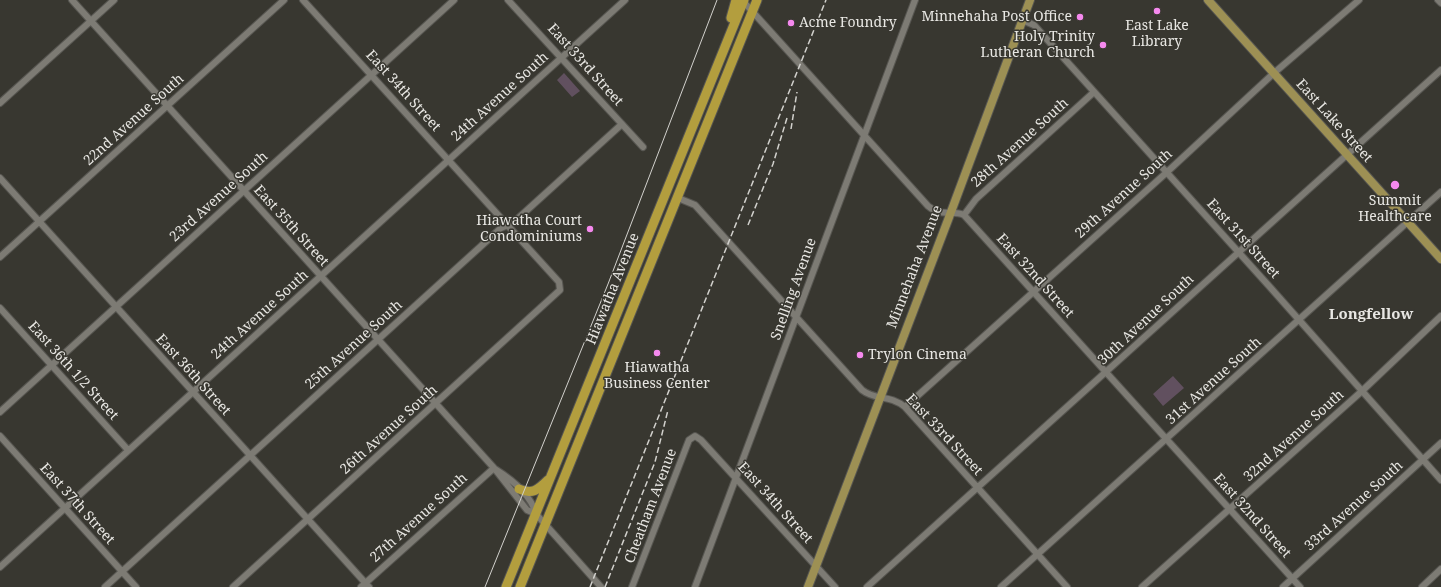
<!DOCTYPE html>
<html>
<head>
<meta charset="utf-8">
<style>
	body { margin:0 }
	canvas { display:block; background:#383730 }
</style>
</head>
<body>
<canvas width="1441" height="587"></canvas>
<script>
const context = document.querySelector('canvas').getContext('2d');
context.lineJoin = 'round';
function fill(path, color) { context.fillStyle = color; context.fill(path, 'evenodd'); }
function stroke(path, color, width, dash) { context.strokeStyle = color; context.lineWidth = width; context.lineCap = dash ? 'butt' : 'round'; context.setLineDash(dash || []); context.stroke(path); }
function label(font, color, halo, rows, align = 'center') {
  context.font = font + ' "Noto Serif",serif'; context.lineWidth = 3; context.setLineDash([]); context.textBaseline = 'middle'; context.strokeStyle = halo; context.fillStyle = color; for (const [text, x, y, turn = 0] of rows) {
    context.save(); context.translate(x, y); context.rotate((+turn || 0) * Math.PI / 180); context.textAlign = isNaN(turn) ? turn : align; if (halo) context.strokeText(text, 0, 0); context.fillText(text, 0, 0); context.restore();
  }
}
fill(new Path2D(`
	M564 73 580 91 572 97 557 80Z
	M1173 376 1184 388 1163 406 1153 394Z`), '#61505f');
const minor = new Path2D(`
	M72 0 494 468 527 510 536 514
	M508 0 643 147
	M742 0 928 206C942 218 952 209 964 215L1300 587
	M1438 0 1441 3
	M1022 20 1034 25 1269 286 1441 480
	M0 103 114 0
	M0 178 369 587
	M678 198 695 205 862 390C876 401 889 394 905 407L1067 587
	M964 215 976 199 1094 92
	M0 257 284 0
	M0 308 128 450
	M905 407 1166 173 1274 73 1359 0
	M0 412 454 0
	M0 436 136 587
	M495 469C511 479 531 495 536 514L601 587
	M0 567 625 0
	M105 587 501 228 514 222 622 124
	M233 587 560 290 559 282 303 0
	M361 587 494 468
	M632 587 689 440 695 436 701 440 835 587
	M695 587 915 0
	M867 587 1441 70
	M1001 587 1441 192
	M1142 587 1362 391 1441 316
	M1283 587 1441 443
	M1422 587 1441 569`);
const major = new Path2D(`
	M1208 0 1441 259
	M808 587 948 220 1030 0`);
const highway = new Path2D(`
	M731 18 736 0
	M519 489C532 495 538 490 548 480
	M506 587 744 0
	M520 587 757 0`);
stroke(minor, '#575651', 8);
stroke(major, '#575651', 10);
stroke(highway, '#575651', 11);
stroke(minor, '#7d7b74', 6);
stroke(major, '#9d9054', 8);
stroke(highway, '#b39e3e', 9);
stroke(new Path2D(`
	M485 587 608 284 717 0`), '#d2d1cd', 1);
stroke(new Path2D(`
	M791 129 797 92
	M748 225 773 164 787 118
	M590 587 826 0
	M605 587 655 462 668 410`), '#d2d1cd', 1.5, [6, 3]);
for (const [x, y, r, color] of [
	[1157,11,4,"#f589ee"],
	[1080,17,4,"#f589ee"],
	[791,23,4,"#f589ee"],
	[1103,45,4,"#f589ee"],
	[1395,185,5,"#f589ee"],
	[590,229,4,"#f589ee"],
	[657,353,4,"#f589ee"],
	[860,355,4,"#f589ee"]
]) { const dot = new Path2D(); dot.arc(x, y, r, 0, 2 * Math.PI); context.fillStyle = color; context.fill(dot); stroke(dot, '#383730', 1.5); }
label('14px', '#e8e7e3', '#383730', [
	["Minnehaha Post Office",1072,17],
	["Acme Foundry",799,23,"left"],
	["East Lake",1157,26,"center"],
	["Library",1157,42,"center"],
	["Holy Trinity",1095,37],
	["Lutheran Church",1095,53],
	["Summit",1395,201,"center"],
	["Healthcare",1395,217,"center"],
	["Hiawatha Court",582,221],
	["Condominiums",582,237],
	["Trylon Cinema",868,355,"left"],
	["Hiawatha",657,368,"center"],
	["Business Center",657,384,"center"]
], 'right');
label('14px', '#e8e7e3', '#383730', [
	["East 33rd Street",585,65,48],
	["East 34th Street",403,91,48],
	["24th Avenue South",500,97,-42],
	["22nd Avenue South",134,120,-42],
	["East Lake Street",1334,121,48],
	["28th Avenue South",1020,143,-42],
	["29th Avenue South",1124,194,-42],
	["23rd Avenue South",219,197,-42],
	["East 35th Street",291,226,48],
	["East 31st Street",1243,239,48],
	["Minnehaha Avenue",915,267,-69],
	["East 32nd Street",1035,276,48],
	["Hiawatha Avenue",613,289,-68],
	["Snelling Avenue",794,289,-70],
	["24th Avenue South",260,315,-42],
	["30th Avenue South",1146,320,-43],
	["25th Avenue South",354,345,-42],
	["East 36th 1/2 Street",73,371,48],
	["East 36th Street",193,375,48],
	["31st Avenue South",1214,381,-42],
	["26th Avenue South",389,430,-42],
	["East 33rd Street",944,435,47],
	["32nd Avenue South",1294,436,-42],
	["East 34th Street",775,503,48],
	["East 37th Street",77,504,48],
	["Cheatham Avenue",651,506,-69],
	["33rd Avenue South",1354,506,-42],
	["East 32nd Street",1252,516,48],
	["27th Avenue South",419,518,-42]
]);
label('bold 15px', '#e8e7e3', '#383730', [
	["Longfellow",1371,315]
]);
</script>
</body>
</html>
